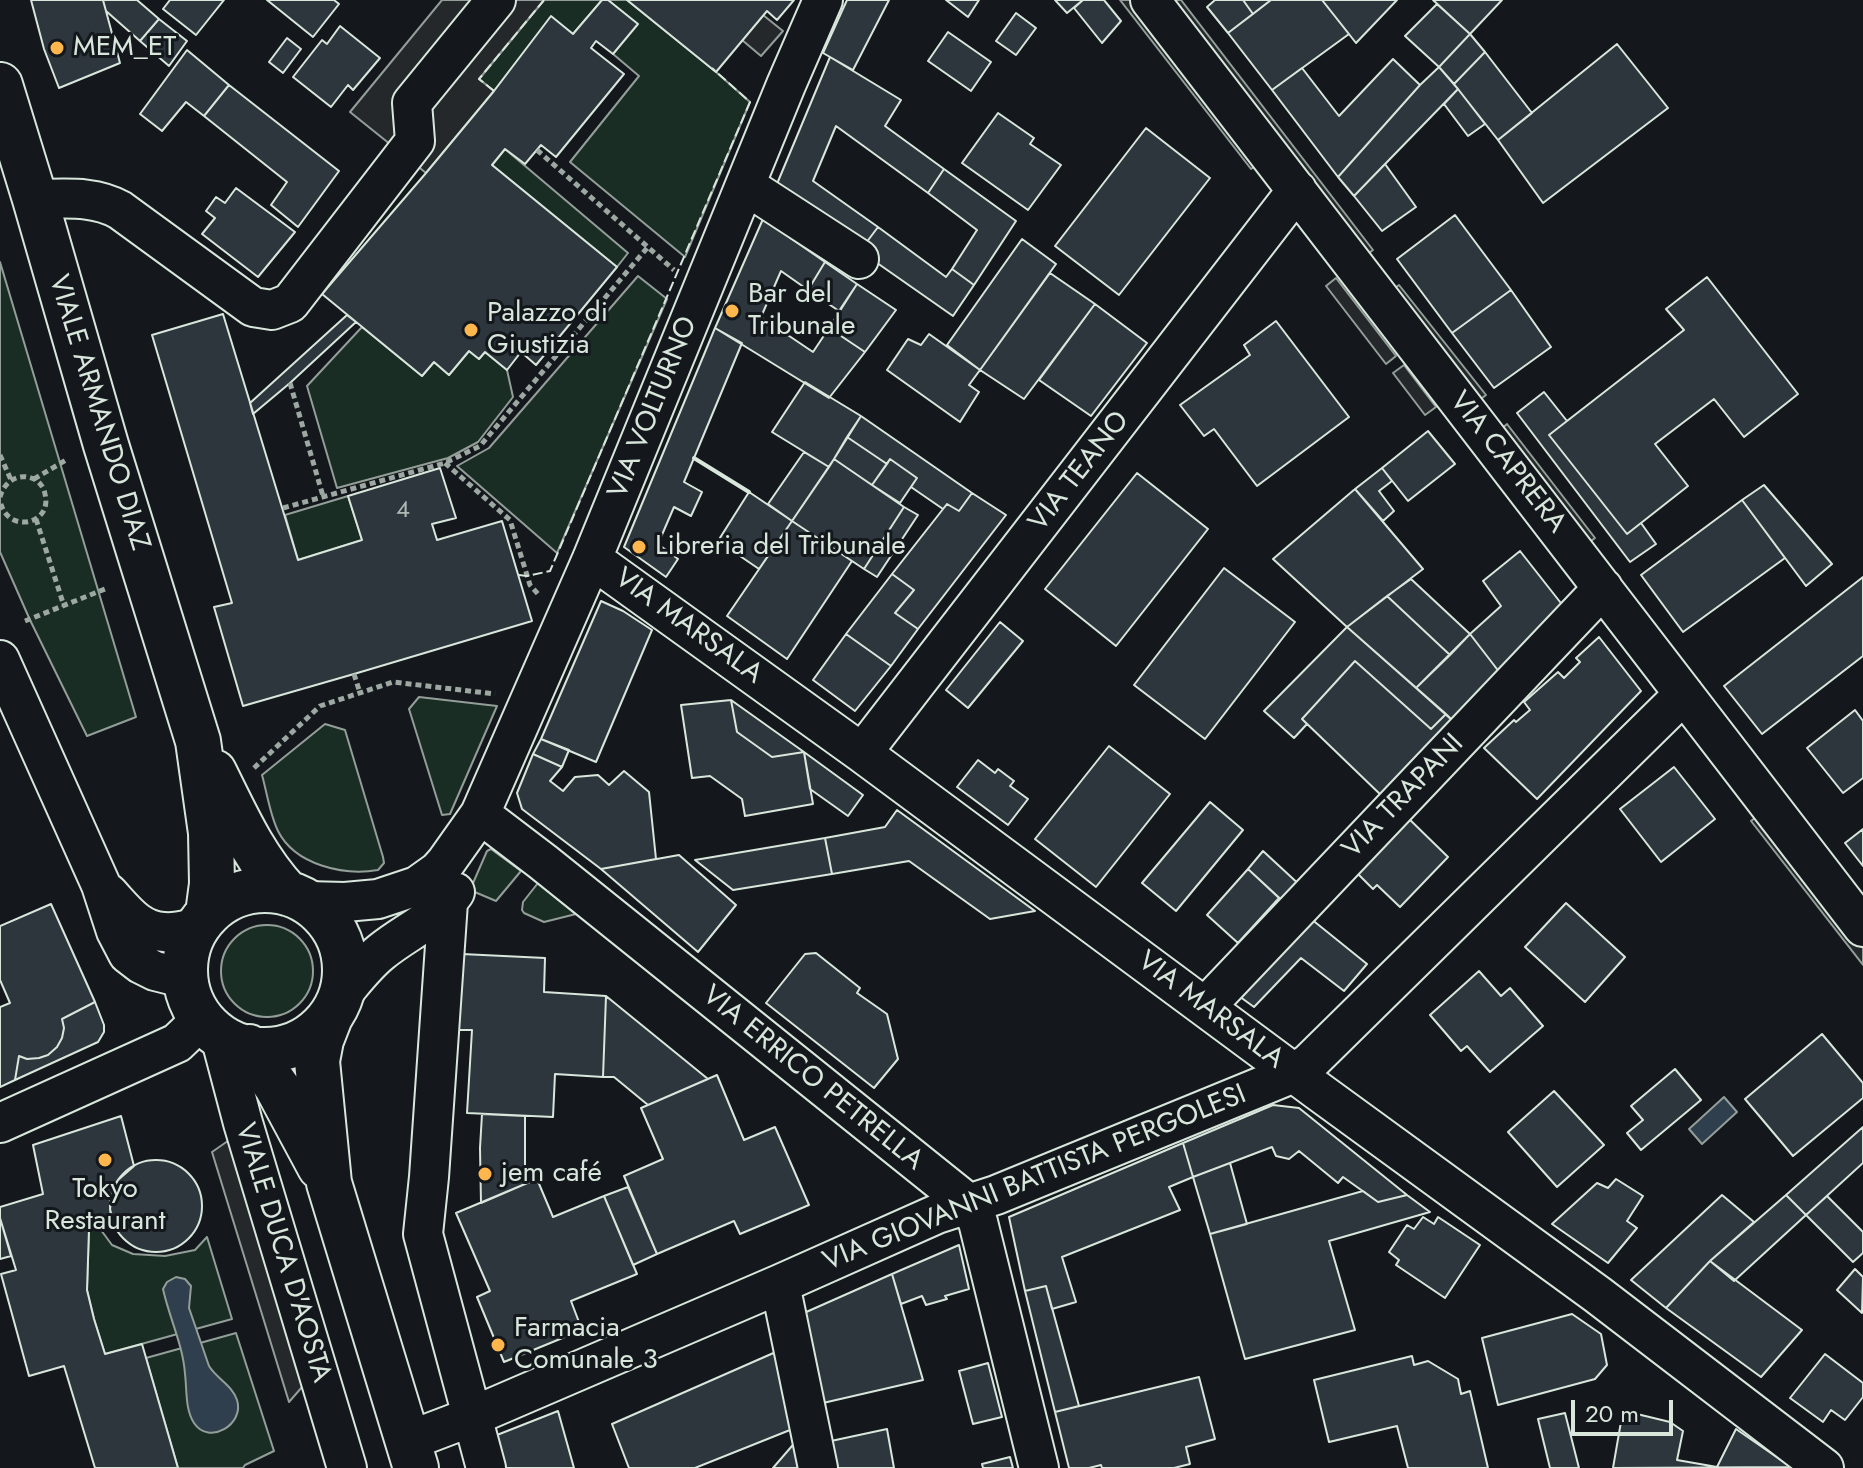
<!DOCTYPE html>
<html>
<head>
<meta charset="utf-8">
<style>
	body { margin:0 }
	#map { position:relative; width:1863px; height:1468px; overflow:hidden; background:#14181c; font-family:Jost,sans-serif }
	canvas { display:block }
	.scale { position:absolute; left:1571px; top:1400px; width:102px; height:36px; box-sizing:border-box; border:4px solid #d8e6dc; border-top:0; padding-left:10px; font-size:24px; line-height:28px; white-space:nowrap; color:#d8e6dc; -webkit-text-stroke:6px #14181c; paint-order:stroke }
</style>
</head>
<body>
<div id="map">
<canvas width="1863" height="1468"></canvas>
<div class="scale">20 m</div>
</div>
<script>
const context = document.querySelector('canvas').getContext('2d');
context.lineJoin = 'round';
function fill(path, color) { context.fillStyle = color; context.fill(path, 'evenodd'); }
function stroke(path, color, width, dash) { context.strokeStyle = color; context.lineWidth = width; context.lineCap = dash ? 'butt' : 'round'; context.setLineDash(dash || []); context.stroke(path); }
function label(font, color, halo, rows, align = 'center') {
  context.font = font + ' Jost,sans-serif'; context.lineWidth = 6; context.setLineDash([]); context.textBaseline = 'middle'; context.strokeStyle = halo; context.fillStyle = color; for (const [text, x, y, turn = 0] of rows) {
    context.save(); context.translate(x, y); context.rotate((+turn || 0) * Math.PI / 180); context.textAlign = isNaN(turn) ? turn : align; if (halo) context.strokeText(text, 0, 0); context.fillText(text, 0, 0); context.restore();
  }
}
const green = new Path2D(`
	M544 0H602L573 34 551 17 494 91 479 79Z
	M608 0H627L716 72 750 102 685 257 570 162 639 76 613 54 637 24Z
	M505 149 628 253 617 267 492 165Z
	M0 262 136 717 87 736 30 620 0 552Z
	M638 276 667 299 557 553 457 466 489 448Z
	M362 327 422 376 434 362 449 375 469 351 479 359 485 352 507 370 513 397 478 442 448 458 337 488 307 386Z
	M348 496 362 540 298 560 285 515Z
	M419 697 497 706 450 814 442 815 409 709Z
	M325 724 345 730 383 857 384 863 378 870C344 876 295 865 278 831 270 815 267 793 262 775Z
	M491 849 521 871 496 901 470 890 487 851Z
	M538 883 576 914 544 922 524 913 522 910 523 902Z
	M221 971a46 46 0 1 1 92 0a46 46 0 1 1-92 0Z
	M98 1226 112 1245 133 1254 165 1256 195 1250 207 1237 232 1319 105 1354 94 1319 87 1290 89 1229Z
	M236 1333 274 1451 245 1465 243 1468H178L146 1358Z`);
fill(green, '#1a2d24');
stroke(green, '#939e99', 2);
const parking = new Path2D(`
	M442 0H544L479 79 494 91 426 173 350 112Z
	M1120 0H1134L1260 163 1251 169Z
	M1168 0H1181L1373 250 1365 256Z
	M763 15 783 31 761 56 742 40Z
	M1336 278 1396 356 1386 364 1326 286Z
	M1399 285 1486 395 1477 402 1391 291Z
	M1404 365 1436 407 1425 415 1393 373Z
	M1507 424 1595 538 1587 544 1499 431Z
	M1760 814 1863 947V965L1751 821Z
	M235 1136 309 1379 289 1402 212 1152Z`);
fill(parking, '#24282b');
stroke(parking, '#939e99', 2);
const water = new Path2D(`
	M1724 1097 1737 1112 1702 1144 1689 1129Z
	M176 1277 185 1279 191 1286 189 1308 209 1366C217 1379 232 1385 237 1400 245 1424 209 1446 194 1423 185 1409 187 1390 185 1374 183 1345 169 1317 163 1289L167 1282Z`);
fill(water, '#2f3f4d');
stroke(water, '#939e99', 2);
const building = new Path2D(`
	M31 0H103L120 63 59 88 44 49Z
	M103 0H137L159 19 140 41 106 11Z
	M170 0H224L196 35 163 9Z
	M267 0H334L339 4 313 37Z
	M602 0H608L638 24 613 54 596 41 591 48 624 74 556 157 541 145 525 164 505 149 492 165 617 267 536 365 521 352 507 370 485 352 479 359 469 351 449 375 434 362 422 376 322 294 426 173 494 91 551 16 573 34Z
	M627 0H794L777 20 767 11 716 72Z
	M847 0H889L853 70 823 53Z
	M946 0H979L968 17Z
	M1055 0H1083L1067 13Z
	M1083 0H1104L1121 21 1102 43 1074 8Z
	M1215 0H1243L1253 14 1228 33 1207 7Z
	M1243 0H1271L1253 14Z
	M1271 0H1322L1349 34 1272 90 1228 33Z
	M1322 0H1397L1356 43Z
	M1433 0H1502L1470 34Z
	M1437 4 1470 34 1439 67 1405 36Z
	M1016 13 1036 28 1016 55 996 41Z
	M159 19 187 41 169 66 140 41Z
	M340 26 380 58 353 90 348 85 331 107 293 77 322 40 327 44Z
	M948 32 991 62 971 91 928 61Z
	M1470 34 1485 52 1454 84 1439 67Z
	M287 38 301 49 283 73 269 62Z
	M1617 44 1668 108 1543 203 1498 140Z
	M187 50 229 85 204 116 186 102 162 131 140 114Z
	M1485 52 1532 113 1498 140 1454 84Z
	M830 57 901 100 885 126 944 169 928 193 836 126 813 181 878 227 860 251 774 191Z
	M1393 59 1420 85 1338 177 1272 90 1302 68 1339 116Z
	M1439 67 1458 89 1354 196 1338 177 1420 85Z
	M229 85 339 171 298 227 271 205 287 182 204 116Z
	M1458 89 1485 124 1468 136 1444 104Z
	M998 113 1034 138 1030 144 1061 165 1028 210 962 163Z
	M1146 128 1210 178 1119 295 1055 246Z
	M1385 164 1416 207 1382 231 1354 196Z
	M944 169 1016 221 974 285 952 269 977 230 928 193Z
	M236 188 295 232 258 277 202 234 215 218 206 211 216 197 225 203Z
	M1455 215 1511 290 1452 333 1397 259Z
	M763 219 825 262 808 290 781 271 761 317 813 352 829 328 865 352 829 398 715 328Z
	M878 227 946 277 952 269 974 285 953 316 860 251Z
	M1022 239 1056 264 980 370 947 345Z
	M825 262 857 284 839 311 808 290Z
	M1050 273 1095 304 1024 399 980 370Z
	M1707 277 1798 394 1744 437 1714 399 1655 444 1688 486 1627 534 1549 435 1684 330 1666 309Z
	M857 284 896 310 865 352 829 328Z
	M1511 290 1551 347 1494 388 1452 333Z
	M1095 304 1147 343 1091 416 1039 380Z
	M223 314 298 560 362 540 348 496 440 468 456 518 432 524 437 540 502 521 532 621 354 674 243 706 214 607 232 603 152 335Z
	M347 315 356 322 290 383 253 414 250 403Z
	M1276 321 1349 417 1257 486 1214 429 1204 436 1180 405 1250 355 1244 345Z
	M715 328 742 343 684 482 702 492 691 516 674 507 658 544 678 559 666 577 624 547Z
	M929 334 980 370 969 385 979 392 960 422 887 370 908 339 921 345Z
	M805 382 861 416 829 467 772 432Z
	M1544 392 1567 421 1549 435 1627 534 1641 523 1656 544 1630 562 1517 413Z
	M861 416 972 493 959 511 947 504 943 509 911 487 917 478 890 459 887 464 847 437Z
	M1428 431 1455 464 1408 501 1382 468Z
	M847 437 887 464 872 485 834 459Z
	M804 452 829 467 792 521 768 504Z
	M834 459 904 507 864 569 792 521Z
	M890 459 917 478 900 503 872 485Z
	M1382 468 1392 481 1379 491 1394 511 1383 521 1355 489Z
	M1137 473 1208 529 1116 646 1045 589Z
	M1764 485 1832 564 1806 586 1742 500Z
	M1355 489 1423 569 1347 627 1273 559Z
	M749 492 792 521 759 569 718 541Z
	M972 493 1006 515 918 629 895 613 914 590 892 574 947 504 959 511Z
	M1742 500 1785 558 1683 632 1641 575Z
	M904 507 918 515 877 577 864 569Z
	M792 521 852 561 787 659 727 616Z
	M1520 551 1564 607 1500 673 1470 634 1501 606 1483 581Z
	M1224 568 1295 622 1205 739 1134 685Z
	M892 574 914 590 895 613 918 629 891 666 846 634Z
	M1863 577V656L1762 734 1724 686Z
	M1411 579 1470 634 1450 655 1387 596Z
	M1387 596 1450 655 1416 688 1347 627Z
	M601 601 623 611 652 630 596 762 541 739Z
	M1000 622 1023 641 968 708 946 690Z
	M1347 627 1446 714 1431 729 1355 661 1302 719 1307 724 1294 738 1264 711Z
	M846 634 891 666 855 711 813 680Z
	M1470 634 1500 673 1453 721 1416 688Z
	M1599 637 1641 691 1537 799 1484 748 1514 720 1516 722 1530 710 1524 702 1558 672 1564 678 1580 662 1576 658Z
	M1355 661 1431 729 1446 714 1453 721 1383 797 1302 719Z
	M731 700 737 732 772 757 804 752 813 804 745 816 742 799 710 776 692 778 681 705Z
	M731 700 804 752 772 757 737 732Z
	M1855 710 1863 721V778L1843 793 1807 748Z
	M541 739 569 750 562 767 533 754Z
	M1109 746 1170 794 1096 887 1035 839Z
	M804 752 863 795 848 816 810 789Z
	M533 754 562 767 550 781 563 791 575 777 598 775 609 785 624 771 649 792 656 859 601 869 522 809 517 793Z
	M978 760 995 773 998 769 1014 781 1010 786 1028 799 1008 825 957 787Z
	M1674 767 1715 819 1661 862 1620 809Z
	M1210 802 1243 830 1176 911 1142 883Z
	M897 810 1035 911 990 919 909 861 832 874 825 838 885 827Z
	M1404 814 1448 857 1400 907 1377 885 1373 889 1352 868Z
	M1863 829V866L1845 843Z
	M825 838 832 874 733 890 695 860Z
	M1263 851 1303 888 1287 905 1248 869Z
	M679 855 736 905 698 952 601 869Z
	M1248 869 1279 898 1238 943 1207 915Z
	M1566 903 1625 957 1585 1002 1525 947Z
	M51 904 95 1002 62 1019 64 1028 62 1038 57 1047 48 1055 39 1058 27 1059 19 1056 15 1080 0 1087V1007L10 1003 0 980V926Z
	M1305 914 1367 964 1344 991 1301 958 1254 1007 1232 991Z
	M816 953 860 988 857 993 887 1014 898 1059 874 1088 766 1003 805 954Z
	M462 954 545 958 544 992 606 996 603 1077 555 1074 553 1117 467 1113 472 1030H458Z
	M1479 971 1501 996 1510 988 1543 1026 1490 1072 1467 1046 1461 1051 1430 1015Z
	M606 996 708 1079 648 1105 614 1077H603Z
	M95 1002 104 1025V1032L98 1042 15 1080 19 1056 27 1059 39 1058 48 1055 57 1047 62 1038 64 1028 62 1019Z
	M1822 1034 1863 1083V1098L1793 1156 1745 1099Z
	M1675 1069 1701 1100 1641 1150 1627 1133 1643 1120 1631 1106Z
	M717 1075 744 1140 775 1127 809 1205 740 1234 734 1221 657 1254 624 1176 663 1159 641 1108Z
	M1554 1091 1604 1145 1557 1187 1508 1132Z
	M1273 1105 1299 1108 1407 1195 1378 1202 1343 1177 1338 1183 1299 1151 1289 1159 1276 1156 1272 1147 1193 1177 1183 1143Z
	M482 1114 525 1116V1184L481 1203 480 1148Z
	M121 1116 134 1166 118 1180 112 1194 110 1209 113 1222 89 1229 87 1290 94 1319 105 1354 142 1344 178 1468H95L64 1366 29 1376 1 1274 16 1270 0 1218V1207L43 1194 33 1145Z
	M1863 1127V1163L1806 1215 1786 1195Z
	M1183 1143 1193 1177 1169 1187 1180 1210 1062 1257 1076 1302 1052 1309 1046 1286 1025 1291 1009 1217Z
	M110 1206a46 46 0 1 1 92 0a46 46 0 1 1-92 0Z
	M1230 1163 1247 1224 1210 1234 1193 1177Z
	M537 1179 553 1217 604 1196 637 1274 571 1301 582 1330 504 1362 477 1297 490 1291 456 1213Z
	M1616 1179 1643 1196 1627 1221 1637 1228 1608 1263 1552 1224 1597 1183 1608 1188Z
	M628 1187 657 1254 633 1265 604 1196Z
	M1363 1191 1378 1202 1407 1195 1430 1212 1329 1241 1355 1330 1245 1359 1210 1234Z
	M1722 1195 1754 1222 1710 1261 1666 1308 1631 1280Z
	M1786 1195 1806 1215 1734 1281 1710 1261Z
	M1827 1196 1863 1232V1253L1853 1262 1806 1215Z
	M1423 1217 1434 1224 1438 1217 1480 1245 1445 1298 1396 1265 1399 1260 1389 1252 1407 1225 1414 1229Z
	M0 1218 11 1256 0 1259Z
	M959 1245 969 1289 945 1296 947 1299 926 1305 922 1296 901 1304 892 1274Z
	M1710 1261 1802 1330 1761 1377 1666 1308Z
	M1855 1269 1863 1277 1862 1313 1837 1290Z
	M892 1274 923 1380 823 1403 804 1313Z
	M1046 1286 1079 1406 1055 1412 1025 1291Z
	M1572 1314 1601 1334 1607 1365 1595 1379 1498 1405 1482 1338Z
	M778 1351 795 1428 695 1468H629L612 1424Z
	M1825 1354 1863 1383V1397L1845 1420 1831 1410 1823 1422 1790 1398Z
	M1412 1356 1414 1365 1428 1361 1458 1379 1461 1394 1470 1391 1488 1468H1408L1397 1426 1329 1442 1314 1380Z
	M988 1363 1002 1417 973 1424 959 1371Z
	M1199 1377 1215 1439 1186 1447 1190 1464 1174 1468H1102L1101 1465 1089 1468H1069L1055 1412Z
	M558 1411 574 1468H506L497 1435Z
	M1565 1413 1579 1468H1550L1538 1419Z
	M1637 1414 1670 1422 1683 1431 1677 1460 1717 1467 1736 1429 1791 1467 1613 1468 1622 1416Z
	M887 1429 894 1468H836L831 1441Z
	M798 1439 803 1468H773Z
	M1010 1457 1013 1468H983L982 1464Z`);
fill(building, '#2c363c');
stroke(building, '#d8e6dc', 2);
const minor = new Path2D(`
	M1150 0 1863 927
	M745 185 859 259
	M35 199C64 199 94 195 120 210L253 307 272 310 290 303 415 141 412 103 496 0
	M592 559 862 753 1318 1091 1598 1295 1824 1468
	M0 660 101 885 116 931 128 954 141 964 155 971 187 979
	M862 753 1297 190
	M480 814 543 862 969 1204 978 1222 1039 1468
	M108 893C124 910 138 931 164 932 174 933 186 930 196 928
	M306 901 345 902 378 899 417 886 438 871 446 862 480 814 592 559 786 85 823 0
	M448 902 429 1177 423 1234 486 1468
	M342 994C355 979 366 964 381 952 408 930 434 922 455 892
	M1206 1006 1603 588
	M220 1036 243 1123 347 1468
	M0 1123 177 1043 203 1018
	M780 1284 818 1468
	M408 1441 471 1417 780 1284 937 1214 996 1195 1294 1073 1309 1063 1684 694`);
const major = new Path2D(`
	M0 85 35 199 106 445 198 741 211 833 212 884 208 914
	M214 772C235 814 254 858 287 893
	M185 970a80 80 0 1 1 160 0a80 80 0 1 1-160 0Z
	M330 1017 321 1040 317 1061 329 1183 416 1468
	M249 1047 277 1087 320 1167`);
stroke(minor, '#d8e6dc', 42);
stroke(major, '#d8e6dc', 48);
stroke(new Path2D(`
	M537 150 674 270
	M290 383 323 496
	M0 455 11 480
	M445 463 510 520 530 585 538 594
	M34 479 66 460
	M0 497C4 482 18 472 34 479 40 482 44 488 45 494 53 525 6 535 0 500
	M283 508 445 463 480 446 647 248
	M36 519 64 606
	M25 621 105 589
	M354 674 360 693
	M254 768 320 706 393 682 495 694`), '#9da8a2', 5, [6, 4]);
stroke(minor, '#14181c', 38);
stroke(major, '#14181c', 44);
stroke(new Path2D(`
	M494 91 479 79 544 0
	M519 575 527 576 550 571 750 102 712 68`), '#d8e6dc', 2, [10, 4]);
stroke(new Path2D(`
	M694 458 749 492`), '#d8e6dc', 4);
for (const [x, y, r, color] of [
	[57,48,8,"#ffb74d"],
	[732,311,8,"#ffb74d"],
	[471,330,8,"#ffb74d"],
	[639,547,8,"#ffb74d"],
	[105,1160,8,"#ffb74d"],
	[485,1174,8,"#ffb74d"],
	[498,1345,8,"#ffb74d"]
]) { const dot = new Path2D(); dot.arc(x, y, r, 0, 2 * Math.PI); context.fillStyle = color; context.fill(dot); stroke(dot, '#14181c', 3); }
label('24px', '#adbab4', null, [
	["4",403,511]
]);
label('28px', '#d8e6dc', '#14181c', [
	["MEM_ET",73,48],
	["Bar del",748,295],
	["Tribunale",748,327],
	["Palazzo di",487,314],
	["Giustizia",487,346],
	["Libreria del Tribunale",655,547],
	["jem café",501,1174],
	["Tokyo",105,1190,"center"],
	["Restaurant",105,1222,"center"],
	["Farmacia",514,1329],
	["Comunale 3",514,1361]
], 'left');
label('28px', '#d8e6dc', '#14181c', [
	["VIA VOLTURNO",654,408,-68],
	["VIALE ARMANDO DIAZ",98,413,73],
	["VIA CAPRERA",1507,463,52],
	["VIA TEANO",1080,472,-52],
	["VIA MARSALA",688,627,36],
	["VIA TRAPANI",1404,797,-46],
	["VIA MARSALA",1210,1011,37],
	["VIA ERRICO PETRELLA",812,1079,39],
	["VIA GIOVANNI BATTISTA PERGOLESI",1035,1179,-22],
	["VIALE DUCA D'AOSTA",282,1253,73]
]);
</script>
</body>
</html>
